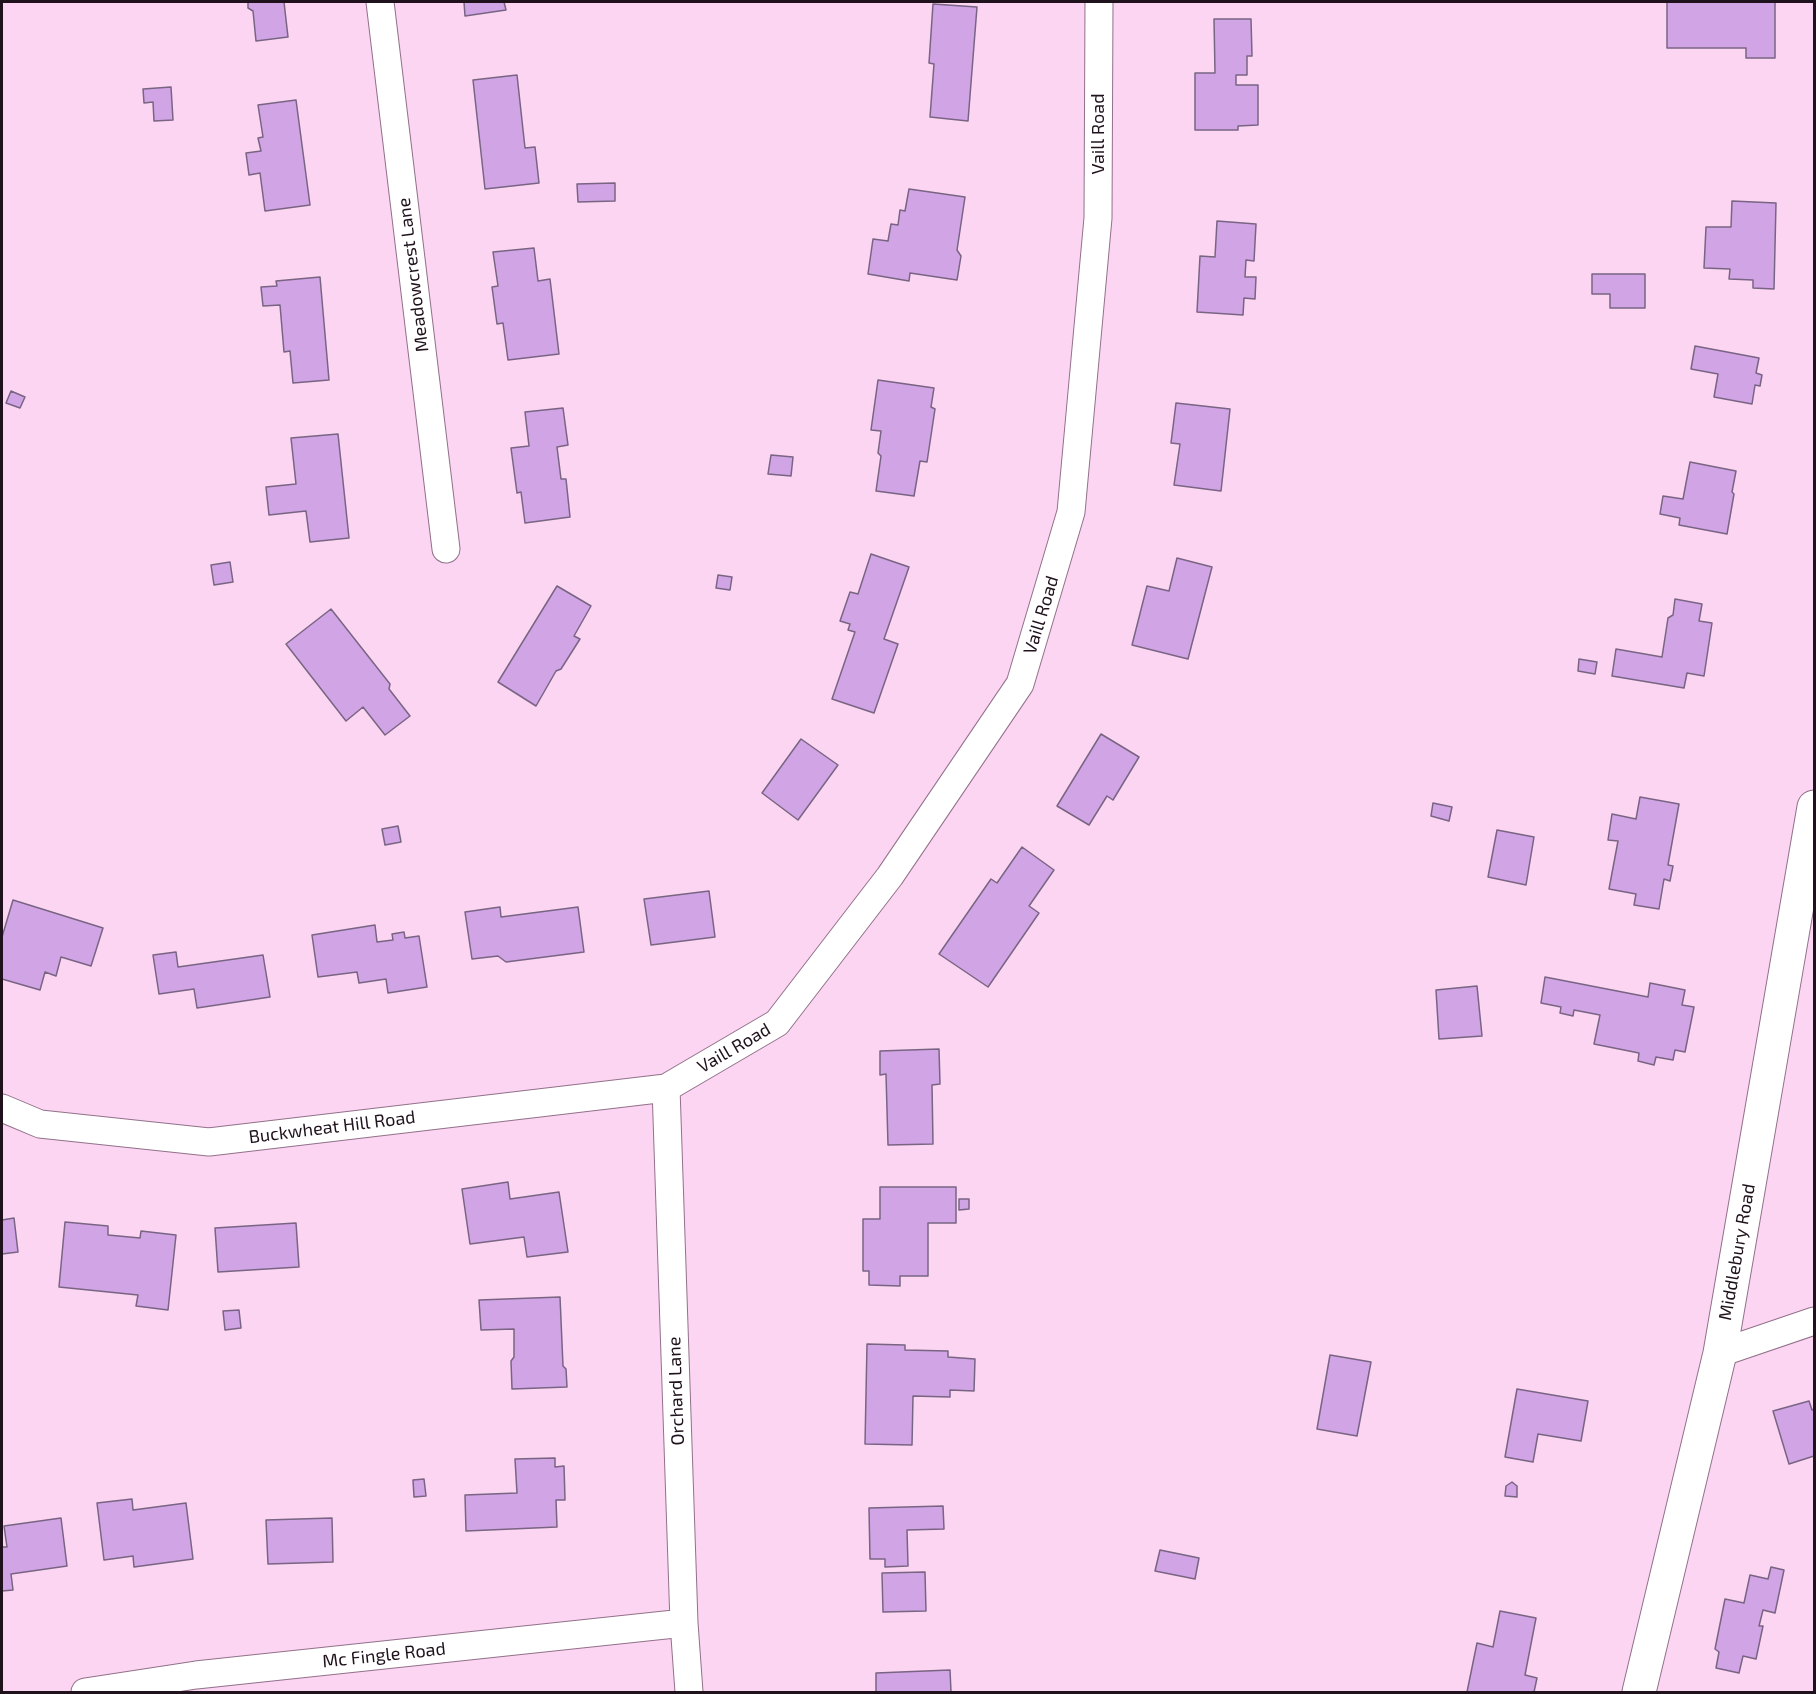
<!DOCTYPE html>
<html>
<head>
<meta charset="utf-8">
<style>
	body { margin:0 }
	#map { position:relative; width:1816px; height:1694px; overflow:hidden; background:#fbd5f1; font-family:"Exo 2",sans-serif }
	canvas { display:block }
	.frame { position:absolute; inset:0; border:3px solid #1f121c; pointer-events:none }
</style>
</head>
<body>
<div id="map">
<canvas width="1816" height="1694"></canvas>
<div class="frame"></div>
</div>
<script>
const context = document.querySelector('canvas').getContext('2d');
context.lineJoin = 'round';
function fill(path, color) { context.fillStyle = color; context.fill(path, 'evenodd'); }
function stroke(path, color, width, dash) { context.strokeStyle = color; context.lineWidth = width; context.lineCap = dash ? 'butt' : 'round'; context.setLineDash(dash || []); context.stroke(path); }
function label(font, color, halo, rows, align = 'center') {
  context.font = font + ' "Exo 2",sans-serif'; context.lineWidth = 4.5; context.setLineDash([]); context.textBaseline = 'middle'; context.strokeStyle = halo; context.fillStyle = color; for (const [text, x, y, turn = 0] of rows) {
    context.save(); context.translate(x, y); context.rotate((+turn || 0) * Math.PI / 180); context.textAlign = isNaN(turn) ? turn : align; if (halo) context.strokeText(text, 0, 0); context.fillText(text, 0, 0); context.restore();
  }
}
const building = new Path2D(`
	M248 2H284L288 37 256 41 253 11 248 8Z
	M464 2H504L506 10 465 16Z
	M1667 2H1775V58H1746V48H1667Z
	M933 4 977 7 968 121 930 117 934 64 929 63Z
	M1214 19H1251L1252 56H1247V75H1236V85H1258V125L1238 126V130H1195V73H1215Z
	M517 75 525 148 535 147 539 183 485 189 473 80Z
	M171 87 173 120 154 121 153 102 144 103 143 89Z
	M296 100 310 205 265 211 260 173 249 175 246 153 261 151 258 138 263 137 258 105Z
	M615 183V201L578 202 577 184Z
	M909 189 965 197 957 250 961 256 957 280 910 273 909 281 868 274 873 239 888 241 891 224 898 225 900 210 905 211Z
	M1732 201 1776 203 1774 289 1753 288V280L1729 279 1730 269 1704 268 1706 227H1731Z
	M1217 221 1256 224 1254 261 1246 260 1245 277H1256L1255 299 1244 298 1243 315 1197 312 1200 256 1215 257Z
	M534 248 538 281 550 279 559 354 508 360 503 323 497 324 492 287 498 286 493 252Z
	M1592 274H1645V308H1610V294H1592Z
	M320 277 329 380 293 383 290 351 284 352 280 305 263 306 261 287 277 286 276 281Z
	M1695 346 1759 358 1756 373 1762 375 1760 386 1755 385 1752 404 1714 397 1718 374 1691 369Z
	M878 380 934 388 931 407 935 409 927 462 920 461 914 496 876 491 881 456 878 453 881 431 871 430Z
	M11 391 25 397 20 408 6 403Z
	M1176 403 1230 409 1221 491 1174 485 1180 444 1171 443Z
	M563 408 568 445 557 447 561 479H566L570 517 525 523 521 492 517 493 511 448 529 446 525 412Z
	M338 434 349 538 310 542 306 511 269 515 266 487 296 484 291 438Z
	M771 455 793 457 791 476 768 474Z
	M1690 462 1736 471 1732 492 1734 494 1727 534 1679 525 1680 518 1660 514 1663 496 1683 499Z
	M871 554 909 567 884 639 898 644 874 713 832 699 855 632 848 630 850 624 840 621 850 592 858 594Z
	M1177 558 1212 567 1188 659 1132 645 1147 586 1169 591Z
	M230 562 233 582 214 585 211 565Z
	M718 575 732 577 730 590 716 588Z
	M557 586 591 606 574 636 580 639 561 669 556 671 536 706 498 682Z
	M1675 599 1702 604 1699 621 1712 623 1704 676 1687 673 1684 688 1612 676 1616 649 1662 657 1668 618 1673 615Z
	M331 609 390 684 389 689 410 716 385 735 363 707 346 721 286 644Z
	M1579 659 1597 662 1595 674 1578 671Z
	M1101 734 1139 757 1113 800 1107 796 1089 825 1057 806Z
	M801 739 838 765 798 820 762 793Z
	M1640 797 1679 804 1668 865 1673 866 1670 881 1664 879 1659 909 1634 905 1636 894 1609 889 1618 841 1608 840 1612 814 1636 819Z
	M1433 803 1452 807 1449 821 1431 816Z
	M398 826 401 842 385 845 382 829Z
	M1497 830 1534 837 1526 885 1488 877Z
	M1022 847 1054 870 1029 906 1039 913 988 987 939 954 991 879 997 883Z
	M709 891 715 937 651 945 644 899Z
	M13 900 103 928 91 966 61 957 56 976 45 972 40 990 2 979V937Z
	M500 907 501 917 578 907 584 952 506 962 498 956 472 959 465 912Z
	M375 925 377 942 393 940 392 934 404 932 405 938 419 936 427 987 388 993 386 979 359 983 357 972 318 977 312 935Z
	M176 952 178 967 263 955 270 997 197 1008 194 989 159 994 153 955Z
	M1545 977 1648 997 1650 983 1685 990 1682 1005 1694 1007 1685 1052 1675 1050 1673 1060 1656 1057 1654 1065 1638 1061 1639 1053 1594 1044 1600 1015 1574 1010 1573 1016 1560 1013 1561 1007 1541 1003Z
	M1477 986 1482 1036 1439 1039 1436 990Z
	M939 1049 940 1084 932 1085 933 1144 888 1145 886 1074 880 1075V1051Z
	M508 1182 510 1199 559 1192 568 1252 527 1257 524 1237 470 1244 462 1189Z
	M880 1187H956V1223H928V1276H900V1286L869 1285V1271H863V1219H880Z
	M959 1199H969V1209L959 1210Z
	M14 1218 18 1252 2 1254V1220Z
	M65 1222 108 1226V1235L140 1238 141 1231 176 1235 168 1310 136 1306 138 1295 59 1287Z
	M296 1223 299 1267 218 1272 215 1228Z
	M560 1297 563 1366 566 1369 567 1387 512 1389 511 1361 514 1357V1329L481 1330 479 1300Z
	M239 1310 241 1328 225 1330 223 1311Z
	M867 1344 905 1345V1350L948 1351V1357L975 1359 974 1391 950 1390V1397L913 1396 912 1445 865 1444Z
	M1330 1355 1371 1362 1357 1436 1317 1429Z
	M1517 1389 1588 1401 1581 1441 1538 1434 1533 1462 1505 1457Z
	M1809 1401 1812 1410 1814 1409V1456L1789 1464 1773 1411Z
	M555 1458V1467L564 1466 565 1500H556L557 1527 466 1531 465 1495 517 1493 515 1459Z
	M424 1479 426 1496 414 1497 413 1480Z
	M1512 1482 1517 1486V1497L1505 1496 1506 1486Z
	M132 1499 133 1510 186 1503 193 1559 134 1567 133 1556 104 1560 97 1503Z
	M943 1506 944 1529 907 1530 908 1566 885 1567V1559H870L869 1508Z
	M61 1518 67 1566 11 1574 13 1590 2 1591V1547H7L4 1526Z
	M332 1518 333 1562 268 1564 266 1520Z
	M1160 1550 1199 1558 1195 1579 1155 1571Z
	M1771 1567 1784 1570 1775 1613 1763 1610 1759 1626H1763L1756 1659 1743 1656 1739 1673 1716 1668 1719 1652 1715 1649 1725 1599 1744 1603 1750 1575 1768 1579Z
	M925 1572 926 1611 883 1612 882 1573Z
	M1500 1611 1536 1618 1525 1675 1537 1678 1534 1692H1467L1477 1643 1493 1647Z
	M950 1670 951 1692H876V1673Z`);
fill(building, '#d1a5e5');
stroke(building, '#796483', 1.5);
const minor = new Path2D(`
	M380 2 446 549
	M666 1088 684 1623 689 1692
	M2 1108 40 1124 209 1142 666 1088 777 1023 890 876 1020 684 1071 512 1098 218 1099 2
	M1720 1353 1814 1321
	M85 1692 196 1675 684 1623`);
const tertiary = new Path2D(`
	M1639 1692 1720 1353 1814 807`);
stroke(minor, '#92718a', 29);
stroke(tertiary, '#92718a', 35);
stroke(minor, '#fff', 27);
stroke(tertiary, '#fff', 33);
label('18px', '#1f121c', '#fff', [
	["Vaill Road",1098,134,-90],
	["Meadowcrest Lane",413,275,-97],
	["Vaill Road",1041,615,-73],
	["Vaill Road",734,1048,-30],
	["Buckwheat Hill Road",332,1127,-7],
	["Middlebury Road",1737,1252,-80],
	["Orchard Lane",676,1391,-92],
	["Mc Fingle Road",384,1655,-6]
]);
</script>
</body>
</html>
